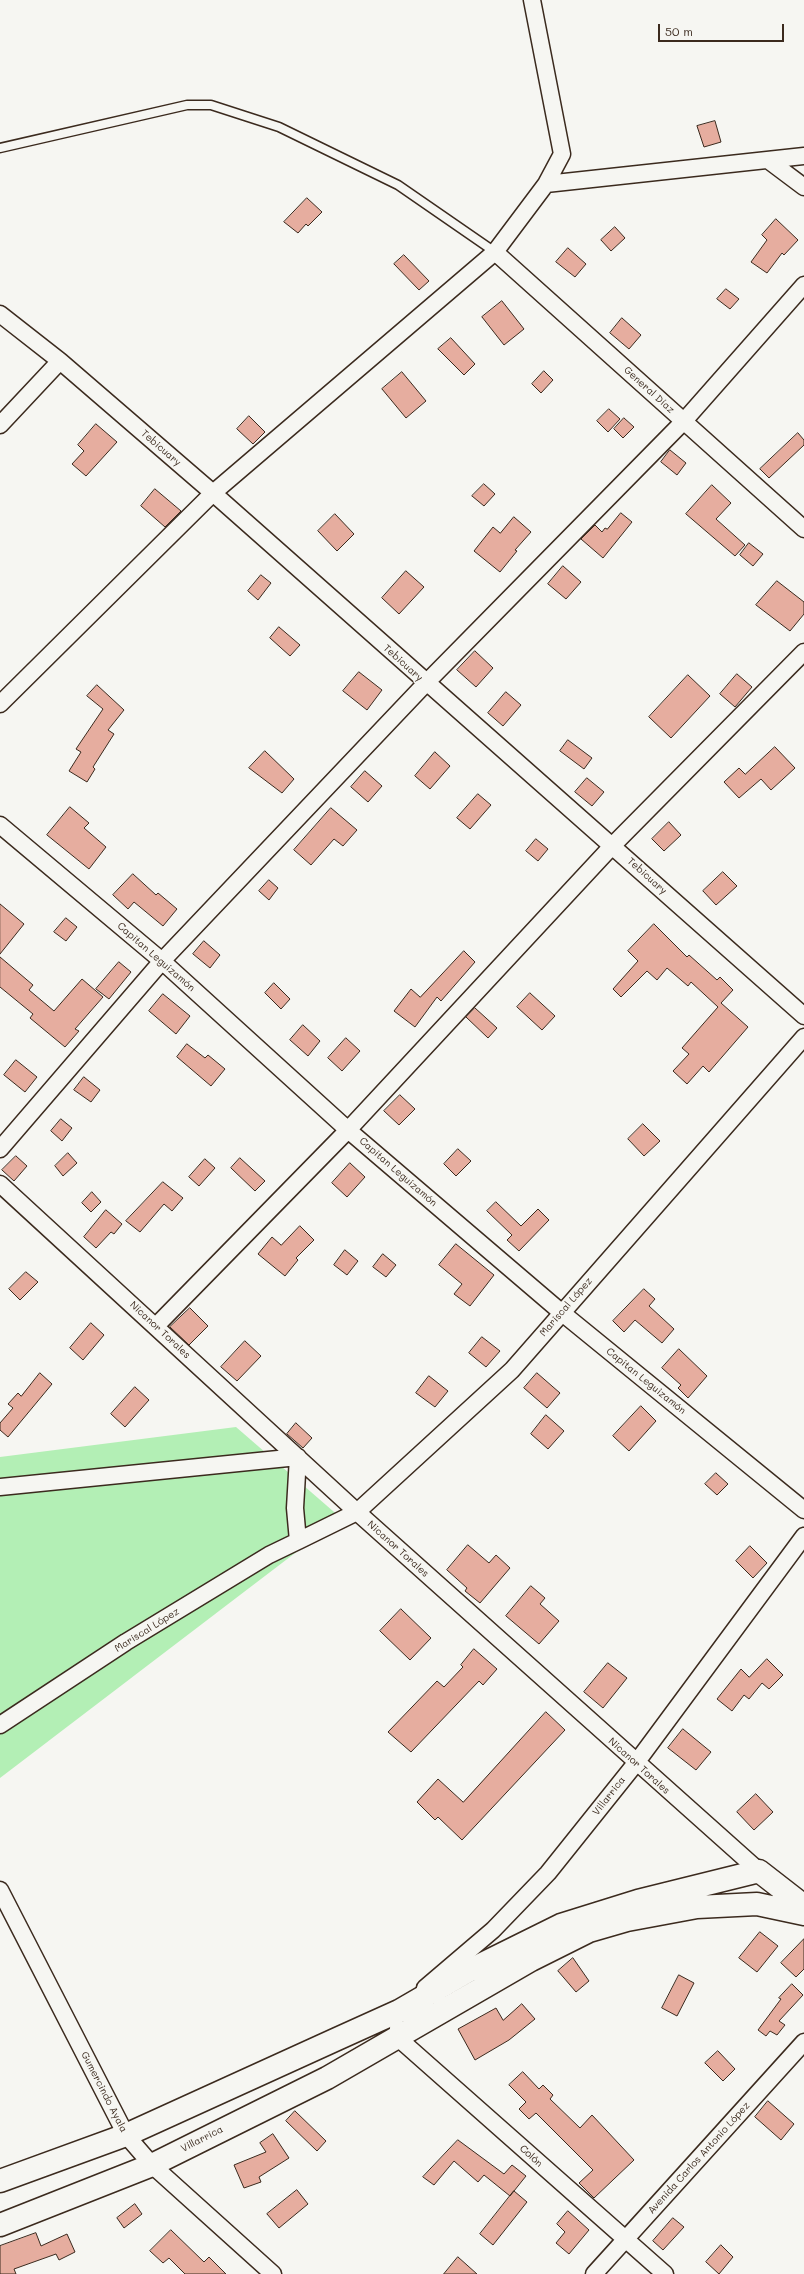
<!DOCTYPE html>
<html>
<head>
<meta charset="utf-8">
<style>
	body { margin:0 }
	#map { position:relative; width:804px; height:2274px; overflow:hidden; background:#f6f6f2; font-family:Mali,sans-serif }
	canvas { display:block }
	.scale { position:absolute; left:658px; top:24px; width:126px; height:18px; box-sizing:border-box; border:2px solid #3b2a1e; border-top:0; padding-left:5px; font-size:12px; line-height:14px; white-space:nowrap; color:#3b2a1e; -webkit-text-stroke:3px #f6f6f2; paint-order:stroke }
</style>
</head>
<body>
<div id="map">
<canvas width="804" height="2274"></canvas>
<div class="scale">50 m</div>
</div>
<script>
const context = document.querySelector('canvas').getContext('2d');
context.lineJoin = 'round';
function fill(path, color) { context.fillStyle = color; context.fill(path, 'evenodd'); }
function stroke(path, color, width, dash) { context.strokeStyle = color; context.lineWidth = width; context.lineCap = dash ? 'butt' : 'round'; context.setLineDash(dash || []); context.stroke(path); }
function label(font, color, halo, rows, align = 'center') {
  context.font = font + ' Mali,sans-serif'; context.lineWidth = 3; context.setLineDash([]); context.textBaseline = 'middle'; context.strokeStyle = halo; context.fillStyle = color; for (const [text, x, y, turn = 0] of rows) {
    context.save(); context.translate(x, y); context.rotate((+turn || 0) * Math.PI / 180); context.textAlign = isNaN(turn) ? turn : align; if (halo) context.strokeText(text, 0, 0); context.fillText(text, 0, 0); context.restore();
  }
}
fill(new Path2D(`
	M236 1427 341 1518 0 1778V1457Z`), '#b3efb5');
const building = new Path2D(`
	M715 121 721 142 704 147 697 126Z
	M307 198 322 212 308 226 306 224 298 233 284 222Z
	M776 219 798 240 784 255 782 253 767 273 751 262 767 240 762 235Z
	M615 227 625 238 611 251 601 240Z
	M568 248 586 264 575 277 556 262Z
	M404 255 429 281 419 290 394 264Z
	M726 289 739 299 730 309 717 299Z
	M502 301 524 329 504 345 482 317Z
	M622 318 641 335 629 349 610 333Z
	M451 338 475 364 464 375 438 349Z
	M544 371 553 380 541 393 532 384Z
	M402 372 426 401 406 418 382 389Z
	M609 409 620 419 608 432 597 421Z
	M249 416 265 432 253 444 237 429Z
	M624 418 634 427 623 438 614 429Z
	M96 424 117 442 86 476 72 464 84 451 78 445Z
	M798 433 804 440V445L769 478 760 469Z
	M670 450 686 463 677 475 661 462Z
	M484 484 495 494 484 506 472 496Z
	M712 485 731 503 716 519 745 545 735 556 686 514Z
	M155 489 181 511 165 527 141 506Z
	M621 513 632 522 603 558 581 539 595 525 602 532 605 528 607 529Z
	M335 514 354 534 337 551 318 531Z
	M514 517 531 532 515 550 517 551 500 572 474 551 493 527 500 533Z
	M749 543 763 554 753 566 740 555Z
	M563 566 581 582 566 599 548 584Z
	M406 571 424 587 399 614 382 598Z
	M261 575 271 583 258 600 248 591Z
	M777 581 804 602V614L790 631 756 605Z
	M279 627 300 645 290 656 270 638Z
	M475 651 493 668 476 687 457 670Z
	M359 672 382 690 367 710 343 691Z
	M737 674 752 687 735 707 720 694Z
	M688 675 710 696 671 738 649 717Z
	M97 685 124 710 108 730 114 734 93 767 95 769 87 782 69 771 81 752 76 749 103 709 87 696Z
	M506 692 521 705 503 726 488 713Z
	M568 740 592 758 584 769 560 751Z
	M775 747 795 768 771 790 761 779 739 798 724 782 739 768 745 774Z
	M265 751 294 779 282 793 249 768Z
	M435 752 450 766 430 789 415 776Z
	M365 771 382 786 368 802 351 787Z
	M587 778 604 792 592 806 575 792Z
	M478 794 491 805 470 829 457 818Z
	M70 807 89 823 84 828 106 847 89 869 47 835Z
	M331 808 357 830 343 846 334 839 311 865 294 850Z
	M669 822 681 835 664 851 652 839Z
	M536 839 548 849 538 861 526 851Z
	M723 872 737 886 716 905 703 891Z
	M133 874 156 895 158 893 177 909 163 926 134 902 128 909 113 895Z
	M269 880 278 888 269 900 259 891Z
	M0 904 24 924 0 954Z
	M66 918 77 927 66 941 54 932Z
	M654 924 687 957 689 955 717 980 720 977 733 990 721 1003 748 1027 709 1072 703 1066 687 1084 673 1071 689 1054 682 1048 718 1007 691 982 688 986 667 968 657 980 647 971 621 997 613 989 638 961 628 951Z
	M204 941 220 955 210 968 193 954Z
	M464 951 475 962 441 1001 437 997 415 1027 394 1011 411 989 420 997Z
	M0 957 33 985 29 990 54 1011 82 979 103 997 75 1029 79 1031 65 1047 30 1018 33 1014 0 987Z
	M119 962 131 972 109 999 96 989Z
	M274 983 290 999 281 1009 265 993Z
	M530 993 555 1016 542 1030 517 1007Z
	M163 994 190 1016 176 1034 149 1011Z
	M475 1008 497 1028 488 1038 466 1017Z
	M303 1025 320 1041 308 1056 290 1040Z
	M346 1038 360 1051 342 1071 328 1058Z
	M187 1044 205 1058 208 1055 225 1069 211 1086 177 1057Z
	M16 1060 37 1077 25 1092 4 1075Z
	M84 1077 100 1090 91 1102 74 1090Z
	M400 1095 415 1109 399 1125 384 1111Z
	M61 1119 72 1128 62 1141 51 1131Z
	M643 1124 660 1141 644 1156 628 1139Z
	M458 1149 471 1161 456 1176 444 1164Z
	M68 1153 77 1163 63 1176 55 1166Z
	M16 1156 27 1166 14 1181 2 1170Z
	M240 1158 265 1181 255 1191 231 1168Z
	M205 1159 215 1168 199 1186 189 1177Z
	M350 1163 365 1177 347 1197 332 1183Z
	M163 1182 183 1198 172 1211 164 1204 140 1232 126 1221Z
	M92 1192 101 1202 91 1212 82 1203Z
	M496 1202 521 1226 538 1209 549 1220 519 1251 507 1240 512 1235 487 1211Z
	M106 1210 122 1224 114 1234 111 1232 96 1248 84 1237Z
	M300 1226 314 1240 296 1258 298 1260 285 1276 258 1254 272 1237 281 1245Z
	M456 1244 494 1275 470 1306 454 1294 462 1284 439 1265Z
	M345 1250 358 1261 347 1275 334 1265Z
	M383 1254 396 1265 386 1277 373 1267Z
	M26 1272 38 1282 20 1300 9 1289Z
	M644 1289 655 1299 649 1306 674 1329 662 1343 635 1320 624 1332 613 1321Z
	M190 1308 208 1326 189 1345 170 1327Z
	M91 1323 104 1335 83 1360 70 1348Z
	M482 1337 500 1351 486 1367 469 1353Z
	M245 1341 261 1356 237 1381 221 1367Z
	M679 1349 707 1376 688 1398 678 1388 681 1385 662 1368Z
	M40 1373 52 1384 8 1437 0 1430V1423L13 1408 8 1404 18 1393 21 1396Z
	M537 1373 560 1393 547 1408 524 1388Z
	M429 1376 448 1391 435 1407 416 1393Z
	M135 1387 149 1400 125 1427 111 1414Z
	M641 1406 656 1421 629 1451 613 1436Z
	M546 1415 564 1431 548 1449 531 1434Z
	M296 1423 312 1438 303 1448 287 1434Z
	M716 1473 728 1484 717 1495 705 1484Z
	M468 1545 489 1563 496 1555 510 1568 480 1603 465 1591 467 1588 447 1570Z
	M750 1546 767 1563 753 1578 736 1561Z
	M531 1586 545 1598 540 1604 559 1621 539 1644 506 1616Z
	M401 1609 431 1638 410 1660 380 1631Z
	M474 1649 497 1669 483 1685 479 1681 411 1752 388 1732 437 1681 444 1687 463 1667 461 1665Z
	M767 1659 783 1675 769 1689 762 1683 749 1699 744 1695 732 1711 717 1699 741 1669 749 1677Z
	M608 1663 627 1678 603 1708 584 1692Z
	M546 1712 565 1730 462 1840 438 1817 435 1820 417 1802 438 1779 463 1802Z
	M683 1729 711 1752 696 1770 668 1748Z
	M756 1794 773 1812 754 1830 737 1812Z
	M760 1932 778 1946 757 1972 739 1958Z
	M804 1939V1969L796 1977 781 1963Z
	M573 1958 589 1981 576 1992 558 1971Z
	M679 1975 694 1983 677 2016 662 2008Z
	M792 1984 803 1995 779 2021 785 2025 777 2035 770 2031 766 2036 758 2030 781 1999 779 1998Z
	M522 2004 535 2019 509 2040 475 2060 458 2029 496 2008 503 2020Z
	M718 2051 735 2069 723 2081 705 2063Z
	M523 2072 539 2089 543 2085 553 2095 550 2099 580 2128 592 2115 634 2160 594 2198 579 2183 593 2170 536 2113 529 2119 519 2109 526 2102 509 2085Z
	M768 2101 794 2124 781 2140 755 2117Z
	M295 2111 326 2141 317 2151 286 2121Z
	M273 2134 289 2158 259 2177 261 2182 244 2188 234 2165 266 2152 260 2143Z
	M458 2140 504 2174 512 2165 526 2176 510 2196 484 2175 478 2182 454 2161 434 2185 423 2177Z
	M297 2190 308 2204 279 2228 267 2214Z
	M514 2191 527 2202 493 2245 480 2234Z
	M135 2204 142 2214 124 2228 117 2218Z
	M568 2211 589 2230 569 2254 556 2243 565 2232 557 2224Z
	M673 2218 684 2227 663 2250 653 2241Z
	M171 2230 204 2262 209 2257 226 2274H185L169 2258 163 2263 150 2251Z
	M36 2233 41 2246 67 2234 75 2252 59 2260 56 2254 14 2269 16 2274H0V2246Z
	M721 2245 733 2257 719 2274 706 2262Z
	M458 2257 477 2274H444Z`);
fill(building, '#e6ad9f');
stroke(building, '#3b2a1e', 1);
const lane = new Path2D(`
	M0 148 187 105H211L279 127 398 185 495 252`);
const street = new Path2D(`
	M768 160 804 187
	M546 184 804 156
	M495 252 804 529
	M0 314 60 361 213 493 804 1016
	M0 425 60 361
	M0 704 213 493 495 252 546 184 562 154 532 0
	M0 825 162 961 348 1130 561 1312 804 1510
	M0 1149 162 961 426 683 684 421 804 285
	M0 1184 357 1512 759 1871
	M156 1326 348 1130 613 845 804 652
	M0 1487 298 1457 295 1508 298 1541 269 1555 126 1642 0 1725
	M298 1541 357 1512 512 1370 804 1037
	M0 1890 126 2135 152 2165 273 2274
	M425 1988 493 1930 548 1873 636 1763 804 1536
	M398 2028V2038L665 2274
	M594 2274 804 2042`);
const secondary = new Path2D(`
	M0 2181 126 2135 337 2039 399 2011 468 1971 561 1925 638 1901 759 1871 804 1906
	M0 2225 152 2165 327 2078 531 1960 589 1931 627 1920 697 1907 757 1904 804 1914`);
stroke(lane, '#3b2a1e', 11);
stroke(street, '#3b2a1e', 19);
stroke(secondary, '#3b2a1e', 25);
stroke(lane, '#f6f6f2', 8);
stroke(street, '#f6f6f2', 16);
stroke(secondary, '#f6f6f2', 22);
label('10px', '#3b2a1e', '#f6f6f2', [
	["General Díaz",649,390,42],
	["Tebicuary",161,448,41],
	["Tebicuary",403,663,42],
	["Tebicuary",647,876,42],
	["Capitan Leguizamón",156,957,41],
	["Capitan Leguizamón",398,1172,41],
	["Mariscal López",566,1307,-49],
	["Nicanor Torales",160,1330,43],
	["Capitan Leguizamón",646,1381,39],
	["Nicanor Torales",398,1549,42],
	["Mariscal López",147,1630,-32],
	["Nicanor Torales",639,1766,42],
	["Villarrica",609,1796,-52],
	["Gumercindo Ayala",104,2092,63],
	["Villarrica",202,2139,-27],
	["Colón",531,2156,42],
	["Avenida Carlos Antonio López",699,2158,-48]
]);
</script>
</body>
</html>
